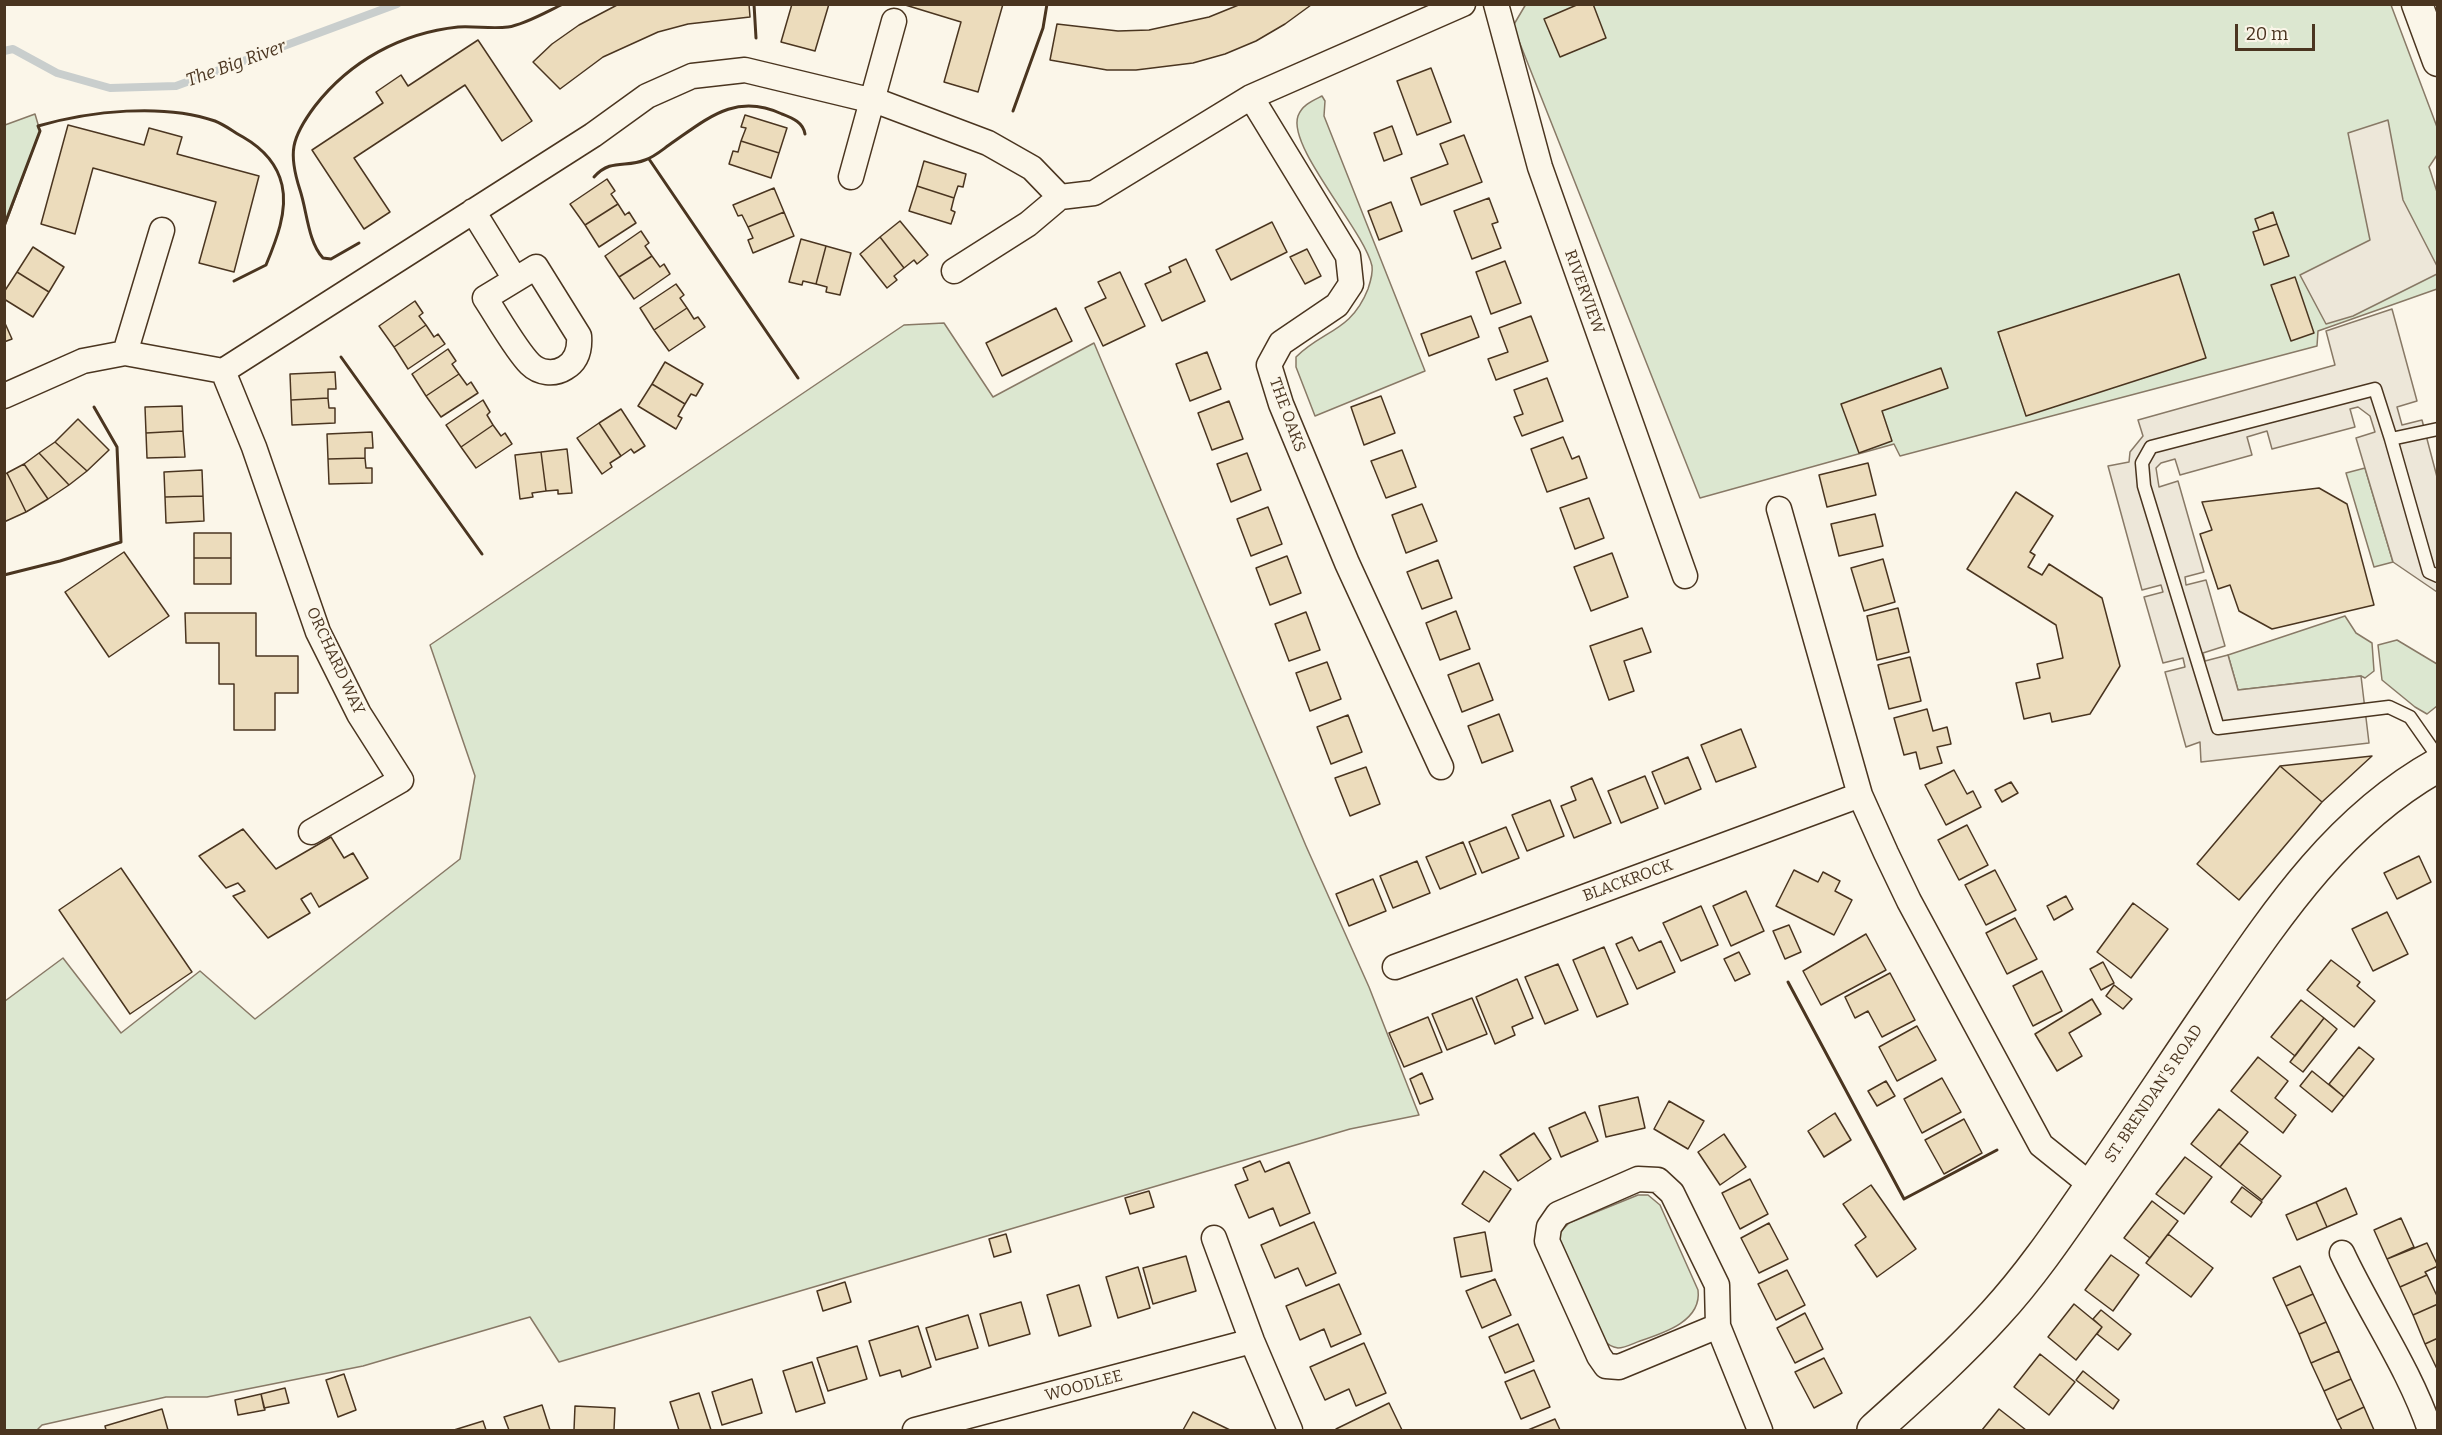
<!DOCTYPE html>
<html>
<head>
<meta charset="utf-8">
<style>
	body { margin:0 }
	#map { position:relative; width:2442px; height:1435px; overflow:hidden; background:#fbf6e9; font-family:Bitter,serif }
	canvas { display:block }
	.frame { position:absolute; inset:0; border:6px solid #4a3520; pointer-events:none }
	.scale { position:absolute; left:2235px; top:24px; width:80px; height:27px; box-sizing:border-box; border:3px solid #4a3520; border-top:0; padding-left:8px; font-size:18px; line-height:21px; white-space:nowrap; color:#4a3520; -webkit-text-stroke:4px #fbf6e9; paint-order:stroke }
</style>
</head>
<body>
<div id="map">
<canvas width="2442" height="1435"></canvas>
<div class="frame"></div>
<div class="scale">20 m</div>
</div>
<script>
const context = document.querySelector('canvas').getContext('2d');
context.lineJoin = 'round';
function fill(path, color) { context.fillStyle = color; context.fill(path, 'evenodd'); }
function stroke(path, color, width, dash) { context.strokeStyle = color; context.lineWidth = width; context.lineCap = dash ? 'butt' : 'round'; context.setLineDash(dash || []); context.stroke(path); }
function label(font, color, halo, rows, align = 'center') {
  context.font = font + ' Bitter,serif'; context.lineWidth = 4.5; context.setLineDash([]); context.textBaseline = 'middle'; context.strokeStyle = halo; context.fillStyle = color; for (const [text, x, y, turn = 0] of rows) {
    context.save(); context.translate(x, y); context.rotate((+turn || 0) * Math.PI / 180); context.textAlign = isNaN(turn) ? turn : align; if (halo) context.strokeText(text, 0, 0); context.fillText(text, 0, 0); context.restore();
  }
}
const green = new Path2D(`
	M1526 4 2391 5 2437 127V155L2429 167 2437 192V289L2318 331 2317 346 1900 456 1894 444 1700 498 1513 26Z
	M1322 96 1325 101 1324 116 1425 371 1315 416 1296 367V357C1323 330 1351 332 1368 289 1370 283 1373 272 1372 266 1364 230 1287 147 1298 116 1302 105 1312 101 1322 96Z
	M35 114 40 131 5 226V125Z
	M944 323 993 397 1094 343 1306 846 1369 987 1419 1115 1350 1129 559 1362 530 1317 363 1366 207 1397H166L42 1425 37 1430H5V1001L63 958 121 1033 200 971 255 1019 460 859 475 776 430 645 904 325Z
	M2365 468 2393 562 2374 567 2346 473Z
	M2345 616 2356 633 2372 643 2374 671 2365 678 2361 676 2238 690 2228 655Z
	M2397 640 2437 664V706L2427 714 2415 707 2382 680 2378 645Z
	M1638 1195H1648L1660 1205 1698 1290C1702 1321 1664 1333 1640 1341 1634 1343 1625 1348 1618 1348 1611 1347 1607 1344 1602 1339L1557 1243 1561 1231 1569 1223Z`);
fill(green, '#dce7d0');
stroke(green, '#887966', 1.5);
const parking = new Path2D(`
	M2388 120 2403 200 2437 266V274L2353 316 2326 324 2300 275 2370 240 2348 133Z
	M2392 309 2417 401 2397 407 2402 425 2422 420 2437 477V592L2393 562 2356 438 2375 432 2370 416 2358 407 2350 409 2355 427 2272 449 2267 431 2247 437 2252 455 2180 475 2175 459 2161 463 2156 468 2159 487 2178 481 2204 572 2185 577 2186 585 2206 580 2225 646 2203 653 2205 661 2228 655 2238 690 2361 676 2369 743 2201 762 2200 742 2186 747 2165 672 2185 667 2183 658 2163 663 2144 597 2163 592 2161 585 2142 590 2108 466 2129 462 2130 452 2143 436 2138 420 2335 365 2326 331Z`);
fill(parking, '#ede7d9');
stroke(parking, '#887966', 1.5);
stroke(new Path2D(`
	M4 51 13 49 57 73 110 88 176 86 397 4`), '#c9cecd', 8);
const building = new Path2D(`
	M619 4H749L750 17 688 24 658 32 603 57 560 89 533 62 552 44 579 25Z
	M792 4H829L815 51 781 42Z
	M902 4H1003L978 92 944 82 961 22Z
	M1241 4 1311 5 1285 24 1256 41 1225 54 1193 63 1136 70H1107L1050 60 1057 24 1118 31 1149 30 1209 17Z
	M1579 4H1593L1606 38 1560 57 1544 19Z
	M478 40 532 121 502 141 465 85 354 158 390 212 364 229 312 150 383 103 376 92 401 75 408 86Z
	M1431 68 1451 122 1417 135 1397 81Z
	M745 115 787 128 779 153 741 141 746 128 741 127Z
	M68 125 144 145 149 128 182 137 177 154 259 176 234 272 199 263 216 202 93 168 75 234 41 224Z
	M1392 126 1402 154 1384 161 1374 133Z
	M1464 135 1482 182 1421 205 1411 178 1448 164 1440 144Z
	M741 141 779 153 771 178 729 164 733 151 738 152Z
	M924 161 966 174 963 187 958 186 954 198 917 186Z
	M607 179 615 191 611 194 618 204 585 225 570 204Z
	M917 186 954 198 951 210 955 212 951 224 909 211Z
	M774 188 784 212 748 227 742 215 738 216 733 205Z
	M1489 198 1498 222 1492 224 1501 248 1472 259 1454 211Z
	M1391 202 1402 231 1379 240 1368 211Z
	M618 204 625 215 629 212 636 223 599 247 585 225Z
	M784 212 794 236 753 253 748 240 753 238 748 227Z
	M2273 212 2277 224 2259 230 2255 219Z
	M900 221 928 255 917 264 914 260 904 268 880 237Z
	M1272 222 1287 252 1231 280 1216 250Z
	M2277 224 2289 256 2264 265 2253 232Z
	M641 231 649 243 645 246 652 256 619 277 605 256Z
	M880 237 904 268 894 276 897 280 887 288 860 254Z
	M801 239 826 246 816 284 803 281 802 285 789 282Z
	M826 246 851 253 840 295 826 292 827 287 816 284Z
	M33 247 64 267 49 292 17 272Z
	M1307 249 1321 276 1305 284 1290 257Z
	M652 256 660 267 664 264 670 274 634 299 619 277Z
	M1186 259 1205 301 1162 321 1145 284 1171 272 1169 267Z
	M1505 261 1521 303 1491 314 1476 272Z
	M17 272 49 292 33 317 4 299V292Z
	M1120 272 1145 326 1103 346 1085 308 1106 298 1098 282Z
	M2179 274 2206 358 2026 416 1998 332Z
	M2295 277 2314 333 2291 341 2271 285Z
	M676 284 684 295 680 298 687 308 654 330 640 308Z
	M415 301 423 313 419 316 426 325 394 347 379 326Z
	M687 308 694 319 698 317 705 327 669 351 654 330Z
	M1056 308 1072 341 1002 376 986 343Z
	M1471 316 1479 337 1429 356 1421 334Z
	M1531 316 1548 361 1496 380 1488 359 1508 352 1499 328Z
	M4 321 12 339 4 342Z
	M426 325 434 337 438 334 445 344 408 369 394 347Z
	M448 349 456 361 452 364 459 374 426 396 412 374Z
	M1207 352 1221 389 1190 401 1176 364Z
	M665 362 703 384 696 396 691 394 685 404 652 384Z
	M1941 368 1948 388 1882 411 1892 441 1859 453 1841 404Z
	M335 372 336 389H328V398L291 400 290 374Z
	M459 374 467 385 471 382 478 393 441 417 426 396Z
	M1547 378 1563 421 1522 436 1514 417 1523 414 1514 390Z
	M652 384 685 404 678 416 682 418 676 429 638 406Z
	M1381 396 1395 433 1364 445 1351 407Z
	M328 398 329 408H335V423L292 425 291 400Z
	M483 400 490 412 487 415 493 425 461 447 446 425Z
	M1229 401 1243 439 1212 450 1198 413Z
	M182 406 183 431 146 433 145 407Z
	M621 409 645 446 634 453 631 449 621 456 599 423Z
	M78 419 109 450 87 471 55 442Z
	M599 423 621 456 610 463 612 467 602 474 577 438Z
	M493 425 501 436 505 433 512 444 476 468 461 447Z
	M183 431 185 457 147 458 146 433Z
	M372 432 373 448H365V458L328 459 327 434Z
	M1563 437 1572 459 1579 456 1587 478 1547 492 1531 449Z
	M55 442 87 471 69 485 39 453Z
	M567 449 572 493 558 494V490L546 491 541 452Z
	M1402 450 1416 487 1386 498 1371 461Z
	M541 452 546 491 532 493 533 497 520 499 515 455Z
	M39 453 69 485 48 499 24 464Z
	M1247 453 1261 490 1231 502 1217 464Z
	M365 458 366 468H372V483L329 484 328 459Z
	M1868 463 1876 495 1827 507 1819 475Z
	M24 464 48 499 26 512 7 473Z
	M202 470 203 496 165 497 164 472Z
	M7 473 26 512 4 522V475Z
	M2319 488 2347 504 2374 605 2272 629 2239 611 2230 585 2218 589 2200 534 2212 530 2202 502Z
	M2016 492 2053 516 2030 552 2035 555 2028 567 2042 575 2049 564 2102 598 2120 666 2090 714 2052 722 2050 713 2024 719 2016 683 2040 678 2037 664 2063 658 2056 625 1967 569Z
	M203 496 204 521 166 523 165 497Z
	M1589 498 1604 538 1575 549 1560 508Z
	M1422 504 1437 541 1406 553 1392 515Z
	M1268 507 1282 544 1251 556 1237 519Z
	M1875 514 1883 546 1839 556 1831 524Z
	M194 533H231V558H194Z
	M124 552 169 616 109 657 65 592Z
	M1612 553 1628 597 1591 611 1574 567Z
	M1287 556 1301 593 1270 605 1256 568Z
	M194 558H231V584H194Z
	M1883 559 1895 602 1864 611 1851 568Z
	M1438 560 1452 598 1422 609 1407 572Z
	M1898 608 1909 652 1877 660 1867 616Z
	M1456 611 1470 649 1440 660 1426 623Z
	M1306 612 1320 650 1289 661 1275 624Z
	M185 613H256V656H298V693H275V730H234V684H219V643H186Z
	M1642 628 1651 652 1624 661 1634 691 1609 700 1590 646Z
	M1910 657 1921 701 1889 709 1878 665Z
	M1327 662 1341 699 1310 711 1296 673Z
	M1479 663 1493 700 1462 712 1448 675Z
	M1927 709 1933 731 1947 727 1951 744 1937 747 1942 763 1920 769 1916 752 1904 755 1894 718Z
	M1499 714 1513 751 1482 763 1468 726Z
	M1348 715 1362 752 1331 764 1317 727Z
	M1741 729 1756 767 1716 782 1701 745Z
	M2372 756 2322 802 2280 766Z
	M1688 757 1701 789 1665 804 1652 772Z
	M2280 766 2322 802 2239 900 2197 864Z
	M1366 767 1380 804 1350 816 1335 778Z
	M1954 770 1967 794 1973 791 1981 807 1946 825 1925 785Z
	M1645 776 1658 808 1621 823 1608 791Z
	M1592 778 1611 823 1574 838 1561 806 1576 800 1571 787Z
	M2011 782 2018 793 2002 802 1995 790Z
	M1550 800 1564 836 1527 851 1512 815Z
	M1967 825 1988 865 1959 880 1938 840Z
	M1506 827 1519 858 1482 873 1469 842Z
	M243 829 276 869 331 837 344 858 353 853 368 878 319 907 311 893 301 899 310 913 268 938 233 896 245 891 238 883 226 888 199 856Z
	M1463 842 1476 874 1440 889 1426 857Z
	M2419 856 2431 882 2397 899 2384 873Z
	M1417 861 1430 893 1393 908 1380 876Z
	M121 868 192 972 130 1014 59 910Z
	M1794 870 1818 882 1823 872 1840 881 1835 891 1852 900 1834 935 1776 906Z
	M1995 870 2016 910 1986 925 1965 885Z
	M1373 879 1386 911 1349 926 1336 894Z
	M1746 891 1764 931 1731 946 1713 906Z
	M2066 896 2073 909 2054 920 2047 906Z
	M2133 903 2168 929 2131 978 2097 952Z
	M1701 906 1718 945 1681 961 1663 923Z
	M2387 912 2408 954 2373 971 2352 929Z
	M2015 918 2037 959 2007 974 1986 933Z
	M1789 925 1801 952 1785 959 1773 931Z
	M1866 934 1886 970 1821 1005 1803 971Z
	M1632 937 1639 951 1661 941 1675 972 1637 989 1616 944Z
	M1604 947 1628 1004 1597 1017 1573 960Z
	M1739 952 1750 974 1735 981 1724 959Z
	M2331 960 2360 982 2357 986 2375 1001 2354 1027 2307 990Z
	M2103 962 2114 983 2101 990 2090 969Z
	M1558 964 1578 1010 1545 1024 1525 977Z
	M2042 971 2062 1011 2033 1026 2013 986Z
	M1890 973 1915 1020 1882 1037 1868 1011 1855 1018 1845 997Z
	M1517 979 1533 1018 1512 1027 1515 1035 1495 1044 1476 997Z
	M2114 985 2132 999 2123 1009 2106 996Z
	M1472 998 1487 1034 1447 1050 1432 1014Z
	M2092 999 2101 1014 2069 1033 2082 1056 2057 1071 2035 1034Z
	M2301 1000 2324 1018 2295 1056 2271 1037Z
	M1428 1017 1442 1052 1404 1067 1389 1033Z
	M2324 1018 2337 1029 2303 1072 2290 1062Z
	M1917 1026 1936 1060 1897 1081 1879 1047Z
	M2359 1047 2374 1059 2344 1097 2329 1084Z
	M2258 1057 2288 1081 2275 1098 2296 1115 2283 1133 2231 1091Z
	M2312 1071 2344 1097 2332 1112 2300 1086Z
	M1422 1073 1433 1099 1420 1104 1410 1079Z
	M1942 1078 1961 1112 1922 1133 1904 1099Z
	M1886 1081 1895 1096 1877 1106 1868 1091Z
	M1638 1097 1645 1128 1606 1137 1599 1106Z
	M1669 1101 1704 1121 1688 1149 1654 1129Z
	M2219 1109 2248 1132 2220 1167 2191 1144Z
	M1585 1112 1598 1141 1561 1157 1549 1128Z
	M1835 1113 1851 1140 1824 1157 1808 1131Z
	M1964 1119 1982 1153 1944 1174 1925 1140Z
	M1534 1133 1551 1159 1518 1181 1500 1155Z
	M1724 1134 1746 1167 1720 1185 1698 1152Z
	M2239 1143 2281 1176 2262 1200 2220 1167Z
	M2185 1157 2212 1177 2184 1214 2156 1194Z
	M1260 1161 1265 1172 1289 1162 1310 1213 1280 1226 1273 1208 1249 1218 1235 1185 1248 1180 1243 1168Z
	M1484 1171 1511 1189 1489 1222 1462 1204Z
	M1750 1179 1768 1214 1740 1229 1722 1193Z
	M1871 1185 1916 1249 1877 1277 1855 1245 1866 1237 1843 1204Z
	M2242 1187 2262 1202 2251 1217 2231 1202Z
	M2346 1188 2357 1214 2327 1227 2316 1202Z
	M1149 1191 1154 1207 1130 1214 1125 1198Z
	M2152 1201 2178 1221 2150 1258 2124 1238Z
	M2316 1202 2327 1227 2297 1240 2286 1215Z
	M2401 1218 2414 1247 2387 1259 2374 1230Z
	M1314 1222 1336 1273 1306 1286 1298 1268 1275 1278 1261 1245Z
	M1769 1223 1788 1259 1759 1273 1741 1238Z
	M1485 1232 1492 1271 1461 1277 1454 1238Z
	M1006 1234 1011 1252 994 1257 989 1239Z
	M2168 1234 2213 1268 2191 1297 2146 1263Z
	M2427 1243 2438 1266 2425 1272 2427 1275 2400 1287 2387 1259Z
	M2111 1255 2139 1275 2113 1311 2085 1290Z
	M1186 1256 1196 1291 1153 1304 1143 1268Z
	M2300 1266 2313 1294 2286 1306 2273 1278Z
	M1138 1267 1150 1308 1118 1318 1106 1277Z
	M1787 1270 1805 1305 1776 1320 1758 1284Z
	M2427 1275 2438 1298V1304L2413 1315 2400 1287Z
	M1495 1279 1511 1315 1482 1328 1466 1291Z
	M845 1282 851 1302 823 1311 817 1291Z
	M1339 1284 1361 1334 1331 1347 1324 1329 1300 1340 1286 1306Z
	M1079 1285 1091 1326 1059 1336 1047 1295Z
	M2313 1294 2326 1322 2299 1334 2286 1306Z
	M1021 1302 1030 1334 989 1346 980 1314Z
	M2074 1304 2102 1327 2076 1360 2048 1337Z
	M2438 1304V1338L2425 1344 2413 1315Z
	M2101 1310 2131 1334 2118 1350 2097 1334 2102 1327 2093 1319Z
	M1805 1313 1823 1349 1795 1363 1777 1328Z
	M968 1315 978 1348 936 1360 926 1328Z
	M2326 1322 2339 1351 2311 1363 2299 1334Z
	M1518 1324 1534 1361 1505 1373 1489 1337Z
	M918 1326 931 1367 902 1377 900 1370 880 1376 869 1341Z
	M2438 1338V1371L2425 1344Z
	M1364 1343 1386 1393 1356 1406 1349 1389 1325 1400 1310 1367Z
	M857 1346 867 1379 828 1391 817 1358Z
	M2339 1351 2351 1379 2324 1391 2311 1363Z
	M2040 1354 2075 1382 2049 1415 2014 1387Z
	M1824 1358 1842 1393 1814 1408 1795 1372Z
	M812 1362 825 1403 796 1412 783 1371Z
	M1534 1370 1550 1407 1521 1419 1505 1382Z
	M2083 1371 2119 1400 2113 1409 2076 1380Z
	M344 1374 356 1410 338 1417 326 1380Z
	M752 1379 762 1413 722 1425 712 1392Z
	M2351 1379 2364 1407 2337 1420 2324 1391Z
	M285 1388 289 1403 264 1408 261 1394Z
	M699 1393 711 1430H679L670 1402Z
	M261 1394 265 1410 238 1415 235 1400Z
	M1389 1403 1402 1430H1337L1336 1429Z
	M542 1405 550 1430H509L504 1417Z
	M575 1406 615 1408 614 1430H574Z
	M2364 1407 2374 1430H2342L2337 1420Z
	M162 1409 168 1430H106L105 1426Z
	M1999 1409 2026 1430H1982Z
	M1193 1412 1230 1430H1183Z
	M1555 1419 1560 1430H1528Z
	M483 1421 486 1430H454Z`);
fill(building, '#ecdcbc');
stroke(building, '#4a3520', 1.5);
const service = new Path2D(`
	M2438 429 2391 439 2375 389 2151 447 2142 463 2144 486 2218 728 2389 707 2410 717 2438 757
	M2391 439 2429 572 2438 576`);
const minor = new Path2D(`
	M1496 4 1540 167 1685 576
	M1251 97 1348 256 1351 284 1337 305 1281 343 1269 365 1281 404 1347 563 1441 767
	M851 177 894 21
	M473 211 515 279
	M536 267 579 336C580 349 577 361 565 368 554 375 539 373 530 364 516 350 497 316 485 298Z
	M954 271 1028 224 1060 197
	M125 353 162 230
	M223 371 254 447 318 632 359 714 401 780 311 832
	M4 396 83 361 125 353 223 371 593 135 647 96 692 76 745 70 882 103 988 143 1032 168 1060 197 1094 193 1251 97 1463 4
	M1779 509 1860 795 1886 853 1909 901 2041 1145 2092 1186
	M1395 967 1860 795
	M1214 1238 1252 1341 1290 1430
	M2342 1253C2370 1313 2409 1368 2430 1430
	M1718 1326 1619 1367 1606 1366 1599 1356 1547 1241 1549 1227 1558 1214 1638 1179 1658 1180 1672 1193 1717 1285 1718 1326 1760 1430
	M915 1430 1252 1341`);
const tertiary = new Path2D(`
	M2417 4 2438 61`);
const secondary = new Path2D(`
	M1874 1430C1915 1393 1957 1356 1995 1314 2031 1275 2062 1229 2093 1184 2134 1125 2174 1064 2215 1004 2277 913 2339 820 2438 765`);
stroke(service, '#4a3520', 15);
stroke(minor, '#4a3520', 27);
stroke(tertiary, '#4a3520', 33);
stroke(secondary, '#4a3520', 36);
stroke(service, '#fbf6e9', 12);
stroke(minor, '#fbf6e9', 24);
stroke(tertiary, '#fbf6e9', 30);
stroke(secondary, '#fbf6e9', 33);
stroke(new Path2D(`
	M754 4 756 38
	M1013 111 1043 28 1047 4
	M649 159 798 378
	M594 177C611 158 626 168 645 160 654 157 662 150 669 145 707 119 735 92 782 114 792 118 803 122 805 134
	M4 226 40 131 38 126C90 111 163 103 215 121 225 125 234 132 243 137 262 148 277 163 282 185 288 211 276 241 266 265L234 281
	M359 243 331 259 323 258C308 242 307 211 300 190 288 153 291 138 315 106 350 61 401 33 458 27 475 26 492 29 508 27 524 25 548 11 563 4
	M341 357 482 554
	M4 575 60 561 121 542 117 447 94 407
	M1788 982 1904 1199 1997 1150`), '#4a3520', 3);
label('16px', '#4a3520', '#fbf6e9', [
	["RIVERVIEW",1584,292,70],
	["THE OAKS",1287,415,70],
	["ORCHARD WAY",335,661,65],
	["BLACKROCK",1628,881,-20],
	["ST. BRENDAN'S ROAD",2154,1094,-56],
	["WOODLEE",1084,1386,-15]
]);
label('italic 18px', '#4a3520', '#fbf6e9', [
	["The Big River",236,64,-20]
]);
</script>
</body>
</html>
